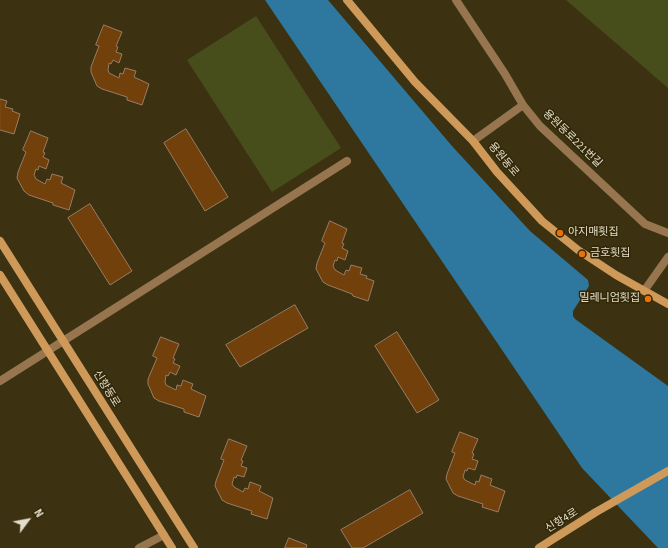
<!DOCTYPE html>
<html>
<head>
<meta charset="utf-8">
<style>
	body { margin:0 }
	#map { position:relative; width:668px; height:548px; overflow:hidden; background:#3c3212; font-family:"Source Sans 3",sans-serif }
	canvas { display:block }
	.north { position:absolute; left:8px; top:500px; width:40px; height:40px; -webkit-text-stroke:3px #322807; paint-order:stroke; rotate:58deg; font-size:11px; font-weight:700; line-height:16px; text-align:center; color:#e3ddcb }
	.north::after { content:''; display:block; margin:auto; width:14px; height:18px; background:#e3ddcb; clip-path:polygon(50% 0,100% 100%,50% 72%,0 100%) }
</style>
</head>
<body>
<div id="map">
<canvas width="668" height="548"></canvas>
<div class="north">N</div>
</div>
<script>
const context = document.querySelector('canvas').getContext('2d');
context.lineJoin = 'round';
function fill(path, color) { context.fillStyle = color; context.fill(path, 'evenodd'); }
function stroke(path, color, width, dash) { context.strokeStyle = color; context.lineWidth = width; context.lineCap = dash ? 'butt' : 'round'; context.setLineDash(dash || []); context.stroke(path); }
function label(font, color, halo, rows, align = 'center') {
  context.font = font + ' "Source Sans 3","Noto Sans KR",sans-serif'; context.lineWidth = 3; context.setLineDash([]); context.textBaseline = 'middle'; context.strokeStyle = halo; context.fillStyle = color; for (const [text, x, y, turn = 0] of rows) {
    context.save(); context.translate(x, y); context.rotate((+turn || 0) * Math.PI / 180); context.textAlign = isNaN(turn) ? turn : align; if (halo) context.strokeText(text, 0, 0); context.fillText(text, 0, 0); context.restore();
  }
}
fill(new Path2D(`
	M566 0H668V88Z
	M256 16 341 148 272 192 187 60Z`), '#474e1b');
fill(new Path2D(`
	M265 0H328L452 146 530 231 588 280 589 286 573 311V316L575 319 668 386V548H658L582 468Z`), '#2e779e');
const building = new Path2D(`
	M104 25 122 32 116 46 118 47 116 52 122 54 119 63 113 60 111 64 109 63 108 70 109 73 119 78 120 73 123 74 125 68 136 71 134 77 149 84 142 105 127 100V97L102 89 97 86 91 72V67L99 46 96 45Z
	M0 99 7 101 5 107 13 109 12 111 20 114 14 134 0 130Z
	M186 129 228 197 205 211 164 143Z
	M31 131 48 138 43 152 45 153 43 157 49 160 46 169 39 166 38 170 36 169 34 175 36 179 45 184 47 179 50 180 52 174 63 177 61 183 75 190 69 210 53 205V203L29 195 24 191 17 178 18 172 26 152 23 150Z
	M90 204 132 271 110 285 68 218Z
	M330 221 347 229 342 243 344 244 342 248 348 251 345 260 338 257 337 261 335 260 333 266 335 270 344 275 346 270 349 271 351 265 362 268 360 274 367 276 366 278 374 281 368 301 353 296 352 294 328 285 323 282 316 269 317 263 325 243 322 241Z
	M295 305 308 328 240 367 226 345Z
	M397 332 439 400 417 413 375 346Z
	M161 337 179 344 173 358 175 359 173 363 180 366 176 375 170 372 168 376 166 375 165 382 166 385 176 390 177 385 181 386 183 380 193 384 191 389 206 396 199 417 184 412V409L159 401 154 398 148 384V379L157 358 153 356Z
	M460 432 478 439 472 453 474 454 472 459 478 461 475 470 468 468 467 471 465 470 463 477 465 480 475 485 476 481 479 482 481 475 492 479 490 485 505 491 498 512 482 507 483 504 458 496 453 493 446 479 447 474 455 453 452 452Z
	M229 439 247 446 241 460 243 461 241 466 247 468 244 477 237 475 236 478 234 477 232 484 234 487 243 492 245 488 248 489 250 482 261 486 259 491 273 498 267 519 251 514 252 511 227 503 222 500 215 486 216 481 224 460 221 459Z
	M410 490 423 513 363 548H352L341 530Z
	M289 538 307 545 306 548H285Z`);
fill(building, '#72400b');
stroke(building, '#997c64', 1);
stroke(new Path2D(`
	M0 381 347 161`), '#97754e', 8);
stroke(new Path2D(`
	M456 0 505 74 523 105 540 126 645 224 668 233
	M473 141 523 105
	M644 291 668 257
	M139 548 164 535`), '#97754e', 8);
stroke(new Path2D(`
	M347 0 415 82 473 141 497 172 542 221 578 250 616 275 668 304
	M0 241 194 548
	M0 275 172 548
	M539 548 596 512 668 471`), '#cf9a59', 8);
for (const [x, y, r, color] of [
	[560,233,4,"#e8710a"],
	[582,254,4,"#e8710a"],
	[648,299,4,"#e8710a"]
]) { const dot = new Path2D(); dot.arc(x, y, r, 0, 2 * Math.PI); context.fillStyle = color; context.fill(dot); stroke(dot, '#322807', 1.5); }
label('11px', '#e3ddcb', '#322807', [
	["용원동로221번길",572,139,44],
	["용원동로",503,160,50],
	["신항동로",106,389,58],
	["신항4로",562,521,-32]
]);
label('11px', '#e3ddcb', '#322807', [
	["아지매횟집",568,233],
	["금호횟집",590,254],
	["밀레니엄횟집",640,299,"right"]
], 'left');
</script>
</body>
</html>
